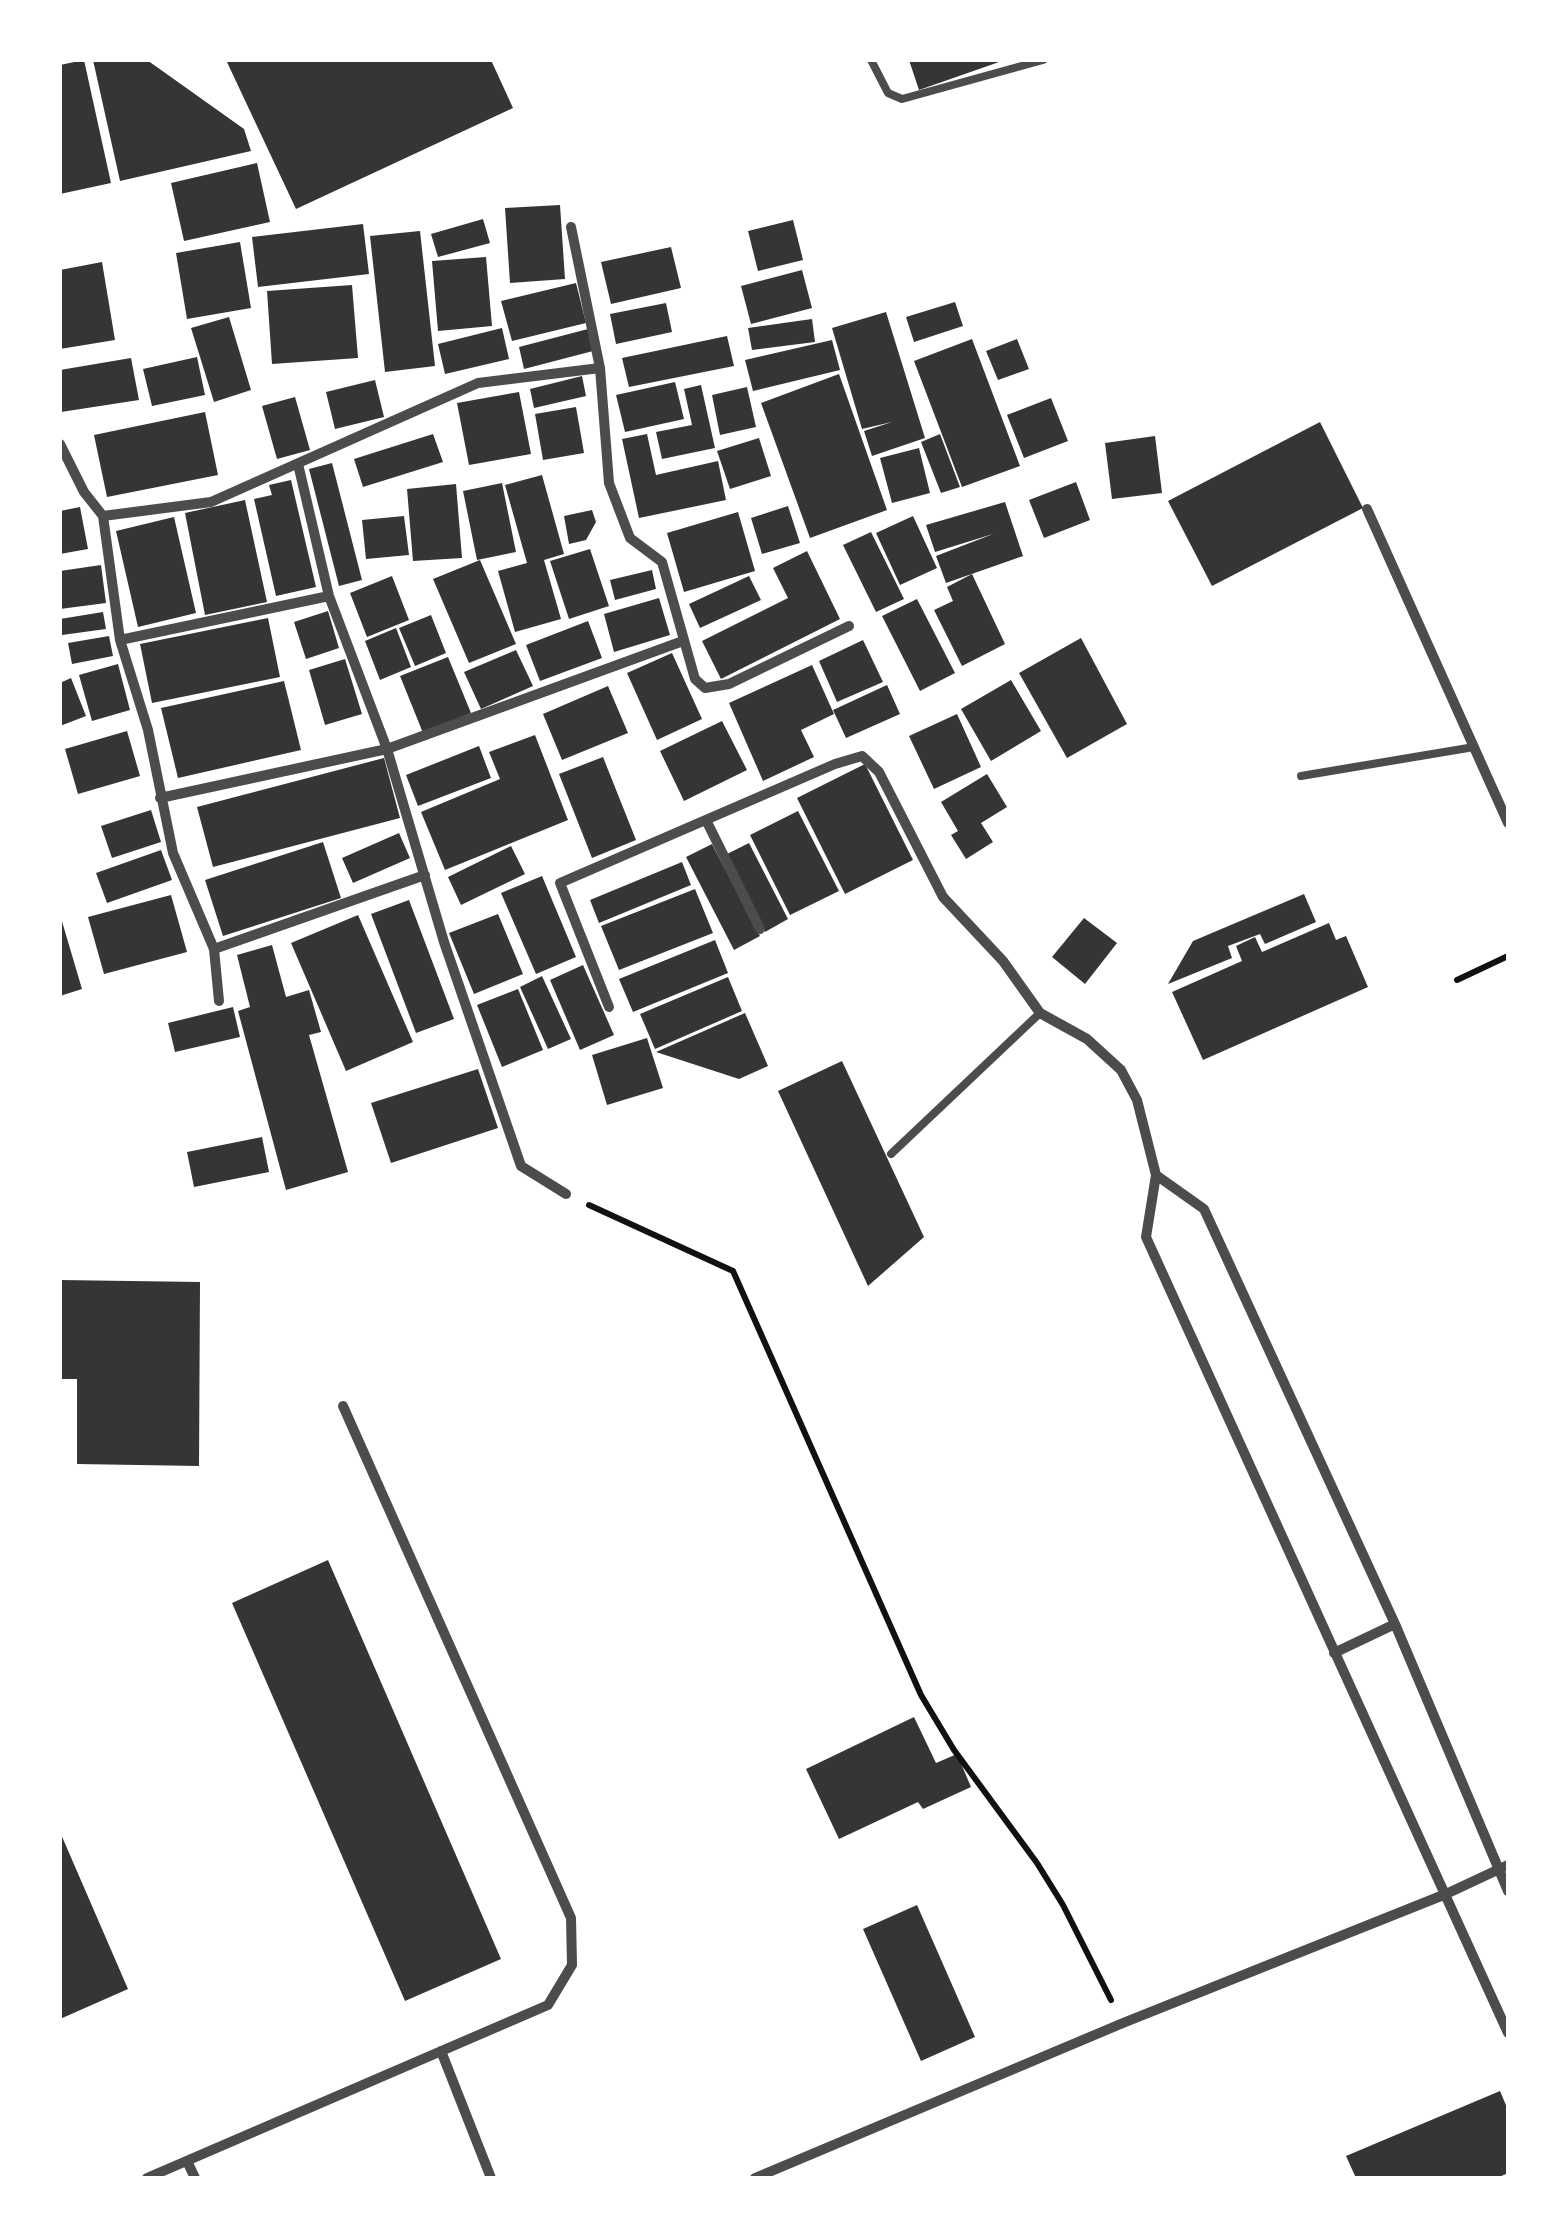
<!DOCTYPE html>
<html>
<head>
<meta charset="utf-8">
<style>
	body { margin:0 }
	#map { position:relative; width:1568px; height:2238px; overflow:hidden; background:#fff; font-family:"Fira Sans Condensed",sans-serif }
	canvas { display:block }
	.frame { position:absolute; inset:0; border:62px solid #fff; pointer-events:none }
</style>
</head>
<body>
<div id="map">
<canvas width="1568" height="2238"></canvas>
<div class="frame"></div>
</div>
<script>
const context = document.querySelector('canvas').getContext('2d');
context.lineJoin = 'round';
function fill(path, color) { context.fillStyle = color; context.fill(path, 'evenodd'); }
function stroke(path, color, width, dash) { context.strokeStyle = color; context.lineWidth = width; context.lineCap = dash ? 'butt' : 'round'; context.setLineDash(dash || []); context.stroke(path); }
fill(new Path2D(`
	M84 60 111 183 60 194V65Z
	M93 60H147L244 129 251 151 120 181Z
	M226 60H491L513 108 296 209Z
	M909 60H1002V61L919 90Z
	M257 163 270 222 184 241 171 183Z
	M560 205 565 279 510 283 505 208Z
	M483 219 490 243 438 257 431 234Z
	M793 220 803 260 758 271 748 231Z
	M363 224 369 274 258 287 252 237Z
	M420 231 435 366 385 372 370 236Z
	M240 242 251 308 187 319 176 253Z
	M671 247 681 288 611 304 601 262Z
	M486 257 492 326 438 331 432 261Z
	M102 262 115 340 60 349V270Z
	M802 270 812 308 751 324 741 286Z
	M576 283 586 323 512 341 501 301Z
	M352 285 358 358 272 364 267 291Z
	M955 302 963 326 914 342 906 317Z
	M666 303 672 332 616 344 610 314Z
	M886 312 925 438 872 456 864 431 892 422 862 429 832 328Z
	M229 317 251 390 214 402 191 328Z
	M812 319 815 342 752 350 748 328Z
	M502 328 509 359 445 374 438 344Z
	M588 329 593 351 524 369 519 347Z
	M727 336 734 366 629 387 622 358Z
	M972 339 1020 466 962 487 914 361Z
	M1017 339 1029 369 998 380 986 351Z
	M832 340 840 370 753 391 745 360Z
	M197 357 205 395 152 406 143 369Z
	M131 358 139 400 61 412 60 370Z
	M839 374 887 510 810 538 761 403Z
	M582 376 586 396 534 408 530 389Z
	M375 380 384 417 335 429 326 392Z
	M675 382 684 419 625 432 616 395Z
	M701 385 715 448 662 459 656 432 692 425 684 389Z
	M747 387 756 427 720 435 712 395Z
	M519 392 531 454 469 465 457 403Z
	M295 397 310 450 277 459 262 406Z
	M1051 398 1068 441 1024 458 1007 415Z
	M576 407 584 453 543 460 535 414Z
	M205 412 218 475 107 497 94 435Z
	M1320 422 1363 508 1212 586 1168 501Z
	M433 434 443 462 363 487 354 459Z
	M647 434 656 475 718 461 726 500 639 518 622 439Z
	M940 434 960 487 941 493 921 442Z
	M1155 436 1162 493 1112 499 1105 443Z
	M759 438 771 476 730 489 717 451Z
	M919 448 930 493 892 503 880 458Z
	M332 463 362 580 339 586 309 469Z
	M542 475 564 554 544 560 561 619 515 632 498 571 527 563 505 485Z
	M291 480 316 587 276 596 254 499 272 495 269 485Z
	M1076 482 1090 520 1044 538 1029 500Z
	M502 483 516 552 477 560 463 491Z
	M456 484 462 558 413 561 407 489Z
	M245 500 267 602 205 615 185 513Z
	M1005 502 1023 556 946 583 936 556 993 534 935 552 926 525Z
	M788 506 800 543 762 554 751 518Z
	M80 507 88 549 60 554V511Z
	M592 510 596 522 586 540 569 544 564 516Z
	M738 512 755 571 684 592 667 533Z
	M404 516 409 555 366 559 362 520Z
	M913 516 937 568 900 585 876 533Z
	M174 517 196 613 138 627 116 531Z
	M871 532 904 599 876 612 843 545Z
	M590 549 609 606 569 619 550 561Z
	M807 551 840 619 721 679 702 641 788 598 773 568Z
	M480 560 516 644 469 663 433 579Z
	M101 565 106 603 60 609V571Z
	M652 570 656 589 615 600 610 580Z
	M972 574 1005 644 962 666 934 610 953 601 947 587Z
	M392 576 409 620 367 637 350 593Z
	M749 576 761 600 700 628 689 604Z
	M659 598 670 635 614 652 604 614Z
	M917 599 955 673 920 691 882 616Z
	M328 611 339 648 306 659 294 622Z
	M103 612 106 629 62 635 60 619Z
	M431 615 446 653 415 666 399 628Z
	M268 618 280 677 152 703 140 644Z
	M588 621 602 658 540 681 526 645Z
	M396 628 411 667 380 680 365 641Z
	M109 636 113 656 72 664 68 643Z
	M1081 638 1127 724 1067 758 1019 673Z
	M863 640 883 682 837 702 819 661Z
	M516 650 533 686 481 709 464 672Z
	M672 653 702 719 657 740 627 673Z
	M448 657 471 713 423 733 400 676Z
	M345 659 362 714 325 725 309 670Z
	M118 664 130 710 92 721 79 675Z
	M812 665 834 714 801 730 814 757 763 781 729 703Z
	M71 678 86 716 60 726V683Z
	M1011 680 1041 731 991 761 961 709Z
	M284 681 301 750 178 778 161 708Z
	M887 685 900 714 846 738 833 710Z
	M608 686 628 733 562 760 543 714Z
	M957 714 981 767 934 789 909 736Z
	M722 721 747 770 684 801 660 751Z
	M127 731 140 776 78 794 65 749Z
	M535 735 568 820 445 870 421 812 500 779 489 752Z
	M479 746 491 778 418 806 406 775Z
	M603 757 636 840 592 858 559 774Z
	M384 758 400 818 213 867 197 807Z
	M865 764 913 860 845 894 797 798Z
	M987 774 1007 807 981 823 993 842 966 859 951 835 958 831 941 802Z
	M151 810 161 842 112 858 101 826Z
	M798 811 839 891 790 915 750 835Z
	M399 833 410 858 353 883 342 858Z
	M323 842 341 898 223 936 205 880Z
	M749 843 788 919 765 932 725 855Z
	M712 844 760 936 734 950 686 857Z
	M511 846 525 874 461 905 448 877Z
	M161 850 172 880 107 903 96 873Z
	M682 862 691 885 599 923 590 900Z
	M542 876 576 957 536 974 501 893Z
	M695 889 713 933 619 970 601 926Z
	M1304 894 1316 922 1265 944 1260 934 1228 946 1232 958 1168 984 1193 941Z
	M171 895 187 952 104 974 88 917Z
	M409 900 454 1019 416 1033 371 914Z
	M498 914 523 974 474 994 449 933Z
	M358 915 413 1042 346 1071 291 943Z
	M61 918 82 989 60 996V919Z
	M1084 918 1117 943 1085 984 1052 957Z
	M1329 923 1336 940 1346 936 1368 987 1203 1060 1172 992 1242 961 1236 946 1255 937 1262 952Z
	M715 940 728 973 633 1012 619 979Z
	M272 945 286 997 309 990 321 1032 309 1035 348 1172 286 1190 238 1011 250 1007 237 955Z
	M583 965 614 1035 580 1050 550 980Z
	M542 976 571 1039 548 1049 520 987Z
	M728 977 742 1011 655 1049 640 1014Z
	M518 989 543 1050 502 1067 477 1005Z
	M233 1007 240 1037 175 1052 168 1023Z
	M745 1013 768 1066 739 1079 656 1052Z
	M647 1038 663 1088 607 1105 592 1055Z
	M842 1061 924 1237 868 1286 778 1091Z
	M478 1069 498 1128 391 1163 371 1103Z
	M262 1137 269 1172 194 1187 187 1152Z
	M60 1280 200 1282 199 1466 77 1464V1379H60Z
	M328 1560 501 1959 405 2001 232 1603Z
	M914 1717 936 1763 957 1754 971 1787 923 1809 918 1802 839 1839 806 1769Z
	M60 1832 128 1989 60 2019Z
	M917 1905 975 2037 921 2061 863 1929Z
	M1500 2091 1508 2110V2173L1497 2178H1356L1346 2156Z`), '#353535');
stroke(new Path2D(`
	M1457 980 1508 956
	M589 1205 733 1271 921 1695 954 1750 1037 1863 1063 1905 1111 2000`), '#111', 6);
stroke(new Path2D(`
	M871 60 888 93 902 99 1043 60
	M1301 776 1474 747
	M891 1154 1040 1013`), '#4c4c4c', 8);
stroke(new Path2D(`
	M571 227 600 368 609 483 630 538 662 562 695 679 705 688 729 684 849 626
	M60 444 84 492 103 516 120 640 148 730 173 853 214 949 219 1001
	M298 464 329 596 387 749 444 942 521 1166 566 1194
	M1367 509 1508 823
	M103 516 211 502 478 383 600 368
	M120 640 329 596
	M160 798 387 749 683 641
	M707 822 760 929
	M214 949 425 875
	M609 1007 560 883 835 764 862 756 879 772 943 897 1003 961 1040 1013 1087 1039 1121 1070 1137 1100 1156 1175 1146 1237 1508 2033
	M1156 1175 1204 1209 1395 1624 1508 1891
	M1334 1653 1395 1624
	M441 2051 491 2178
	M187 2161 195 2178
	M147 2178 548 2005 572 1965 571 1918 343 1406
	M755 2178 1123 2023 1446 1894 1508 1865`), '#4c4c4c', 10);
</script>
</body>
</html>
